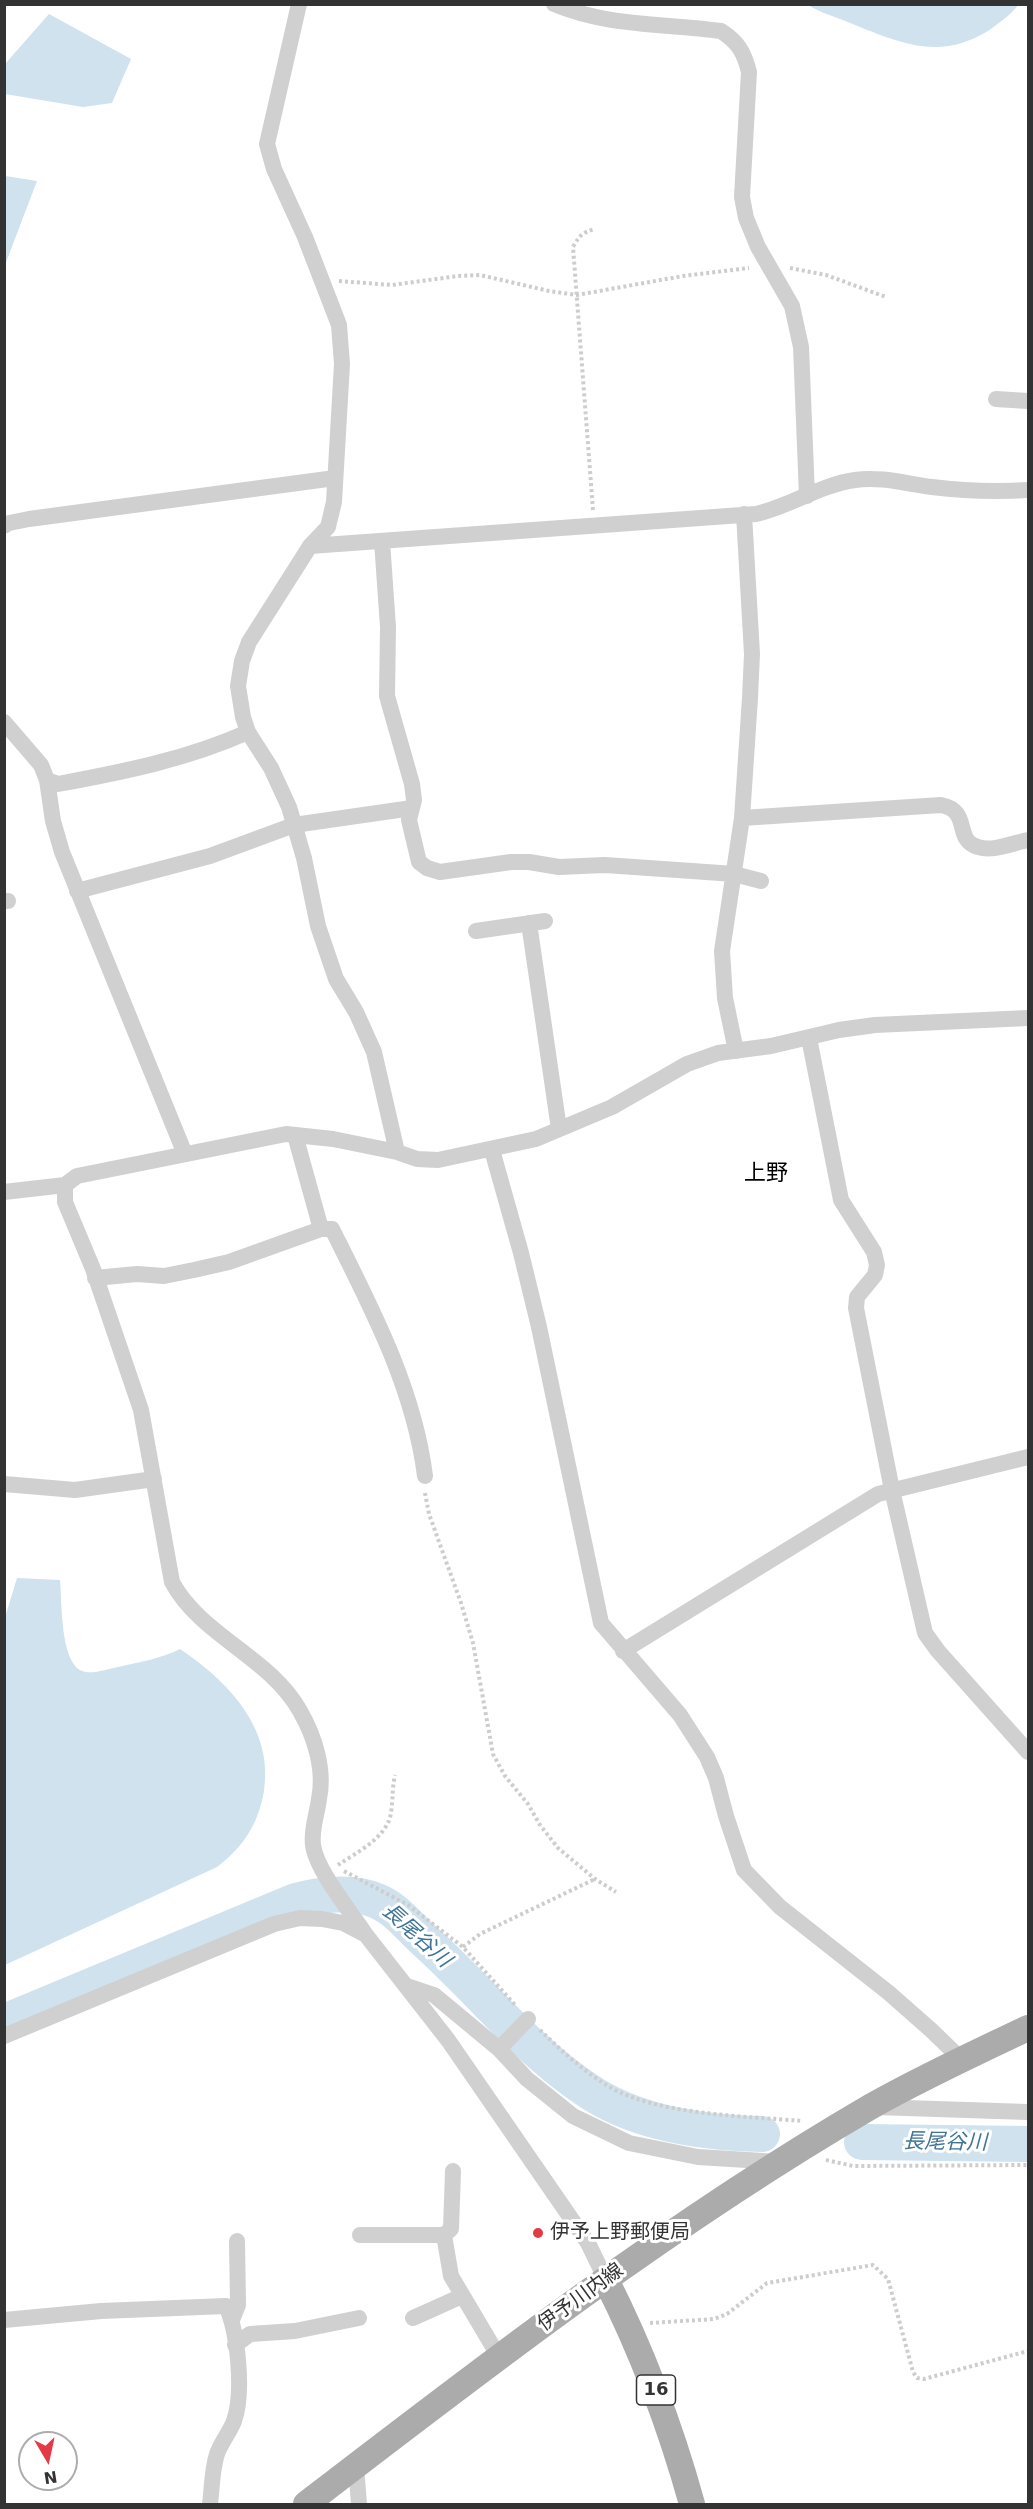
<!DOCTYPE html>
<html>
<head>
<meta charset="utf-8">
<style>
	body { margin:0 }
	#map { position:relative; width:1033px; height:2509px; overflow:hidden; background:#fff; font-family:"DejaVu Sans",sans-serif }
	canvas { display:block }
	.frame { position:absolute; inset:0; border:6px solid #333; pointer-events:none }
	.north { position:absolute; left:18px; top:2431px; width:60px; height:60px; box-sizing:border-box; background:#fff; border:2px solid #adadad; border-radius:50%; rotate:171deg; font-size:16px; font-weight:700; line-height:24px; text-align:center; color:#333 }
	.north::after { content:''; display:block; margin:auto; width:21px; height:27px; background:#e63946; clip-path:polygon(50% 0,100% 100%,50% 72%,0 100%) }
</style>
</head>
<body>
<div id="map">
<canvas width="1033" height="2509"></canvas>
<div class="frame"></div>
<div class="north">N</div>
</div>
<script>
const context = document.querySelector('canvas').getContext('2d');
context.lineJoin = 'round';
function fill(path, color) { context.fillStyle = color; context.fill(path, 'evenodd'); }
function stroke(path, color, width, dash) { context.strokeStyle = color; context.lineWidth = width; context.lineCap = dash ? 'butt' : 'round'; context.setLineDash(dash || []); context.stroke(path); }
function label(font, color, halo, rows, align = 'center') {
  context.font = font + ' "DejaVu Sans","Noto Sans JP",sans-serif'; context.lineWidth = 6; context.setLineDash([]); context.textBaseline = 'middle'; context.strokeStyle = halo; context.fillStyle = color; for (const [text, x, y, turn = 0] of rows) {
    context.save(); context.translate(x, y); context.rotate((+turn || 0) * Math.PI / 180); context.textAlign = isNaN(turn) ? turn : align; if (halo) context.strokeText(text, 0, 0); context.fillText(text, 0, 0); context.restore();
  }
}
fill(new Path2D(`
	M808 5V4L1018 5C1012 14 1000 22 991 29 941 62 900 43 850 23 837 17 820 13 808 5Z
	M49 14 131 59 112 103 83 107 5 94V64Z
	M5 176 37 181 5 265 4 176Z
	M17 1578 60 1580C62 1601 60 1662 82 1671 92 1675 107 1669 118 1667 139 1662 160 1659 180 1649 228 1681 274 1729 264 1791 258 1825 243 1847 217 1867L5 1965 4 1621Z`), '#cfe2ee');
stroke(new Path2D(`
	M4 2022 296 1901C320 1894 353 1891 377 1901 395 1908 409 1926 423 1939 478 1988 525 2049 587 2090 637 2124 703 2133 762 2134
	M862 2142 1028 2144`), '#cfe2ee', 36);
stroke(new Path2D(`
	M790 268 826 275 886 297
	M339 281 392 285 458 276 480 275 549 291 577 295 683 276 749 268
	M593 510 573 247C579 236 583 232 595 229
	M425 1493 429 1514 461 1603 473 1643 493 1754 505 1776 528 1804 540 1825 558 1848 595 1879 616 1892
	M338 1865C357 1852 387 1838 391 1813 393 1800 392 1788 395 1775
	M344 1871 408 1905 463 1947 516 2006
	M463 1947 480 1934 595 1879
	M540 2030C561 2050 583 2071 608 2086 656 2115 745 2116 802 2121
	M826 2160 853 2166 1028 2165
	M650 2323 714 2319 727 2314 767 2283 873 2265 888 2279 913 2372 917 2378 924 2379 1028 2351`), '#cdcdcd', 4, [3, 3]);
stroke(new Path2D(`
	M299 4 267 144 274 169 305 237 339 325 342 364 334 502 328 527 310 546 249 642 242 661 238 686 243 717 248 732 271 768 289 807 304 858 318 926 336 979 356 1012 374 1052 397 1152
	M554 4C608 27 664 23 721 31 738 42 744 52 749 72L742 197 746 218 758 247 792 306 801 347 807 496
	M996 399 1028 401
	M4 526 9 523 29 519 335 478
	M382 541 388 627 387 696 412 784 414 800 409 820 419 862 427 868 440 872 511 862H529L559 867 605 865 692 871 734 874 761 881
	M310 546 756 514C790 506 820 485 855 480 880 476 908 484 932 487 964 491 997 492 1028 490
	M4 722 41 765 47 780 53 821 62 852 185 1154
	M47 780 58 784C123 772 188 759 248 732
	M742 818 941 805C972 811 953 840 978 847 993 852 1013 843 1028 840
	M77 891 210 856 294 825 412 808
	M4 901H8
	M529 923 559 1129
	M476 931 545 921
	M809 1038 841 1200 874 1252 877 1265 875 1275 857 1297 856 1308 892 1490 925 1633 938 1651 1028 1752
	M736 1051 725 998 722 951 742 818 750 698 752 654 744 514
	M295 1135 321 1229
	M492 1150 521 1253 539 1327 601 1623 680 1715 707 1757 716 1778 726 1816 744 1870 780 1907 889 1993 931 2030 961 2059
	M4 1192 65 1185
	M95 1278 137 1274 164 1276 194 1270 229 1262 321 1229H332C371 1307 414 1388 425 1476
	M4 1484 75 1490 154 1479
	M623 1651 878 1494 1028 1457
	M366 1935C351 1912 316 1870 313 1845 311 1829 317 1815 319 1799 325 1770 315 1737 300 1711 270 1657 201 1636 172 1582L141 1410 93 1269 65 1202V1185L77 1176 286 1134 333 1139 397 1152 417 1159 438 1160 536 1139 612 1107 687 1064 718 1053 771 1046 839 1030 875 1025 1028 1018
	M407 1986 434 1995 499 2049 527 2079 573 2116 629 2143 698 2157 779 2162
	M4 2036 274 1924 300 1918 322 1919 343 1923 366 1935 448 2040 588 2243 606 2280
	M499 2049 528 2019
	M875 2107 1028 2112
	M360 2235H444L451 2229 453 2171
	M444 2235 451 2276 499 2357
	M413 2318 462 2296
	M4 2320 101 2311 226 2306C238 2332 244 2393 234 2421 230 2432 221 2442 217 2454 212 2469 212 2488 210 2504
	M232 2320 238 2305 237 2241
	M235 2345 250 2334 295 2331 359 2318
	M356 2466 359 2504`), '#d0d0d0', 16);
stroke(new Path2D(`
	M606 2280C643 2353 670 2425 692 2504
	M306 2504C488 2364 671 2223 870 2107 921 2078 975 2053 1028 2028`), '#ababab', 26);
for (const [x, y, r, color] of [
	[538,2233,6,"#e63946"]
]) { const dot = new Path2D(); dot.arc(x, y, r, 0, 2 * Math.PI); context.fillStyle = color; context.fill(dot); stroke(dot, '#fff', 2); }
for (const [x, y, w] of [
	[656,2390,39]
]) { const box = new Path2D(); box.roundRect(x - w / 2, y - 15, w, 30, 4.5); context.fillStyle = '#fff'; context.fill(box); stroke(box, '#333', 1.5); }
label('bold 18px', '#333', null, [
	["16",656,2390]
]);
label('20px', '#333', '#fff', [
	["伊予上野郵便局",550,2233]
], 'left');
label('20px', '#333', '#fff', [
	["伊予川内線",581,2298,-36]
]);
label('italic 21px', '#3f7597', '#fff', [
	["長尾谷川",416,1936,42],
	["長尾谷川",945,2143,1]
]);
label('22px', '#000', '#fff', [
	["上野",766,1174]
]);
</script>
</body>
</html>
